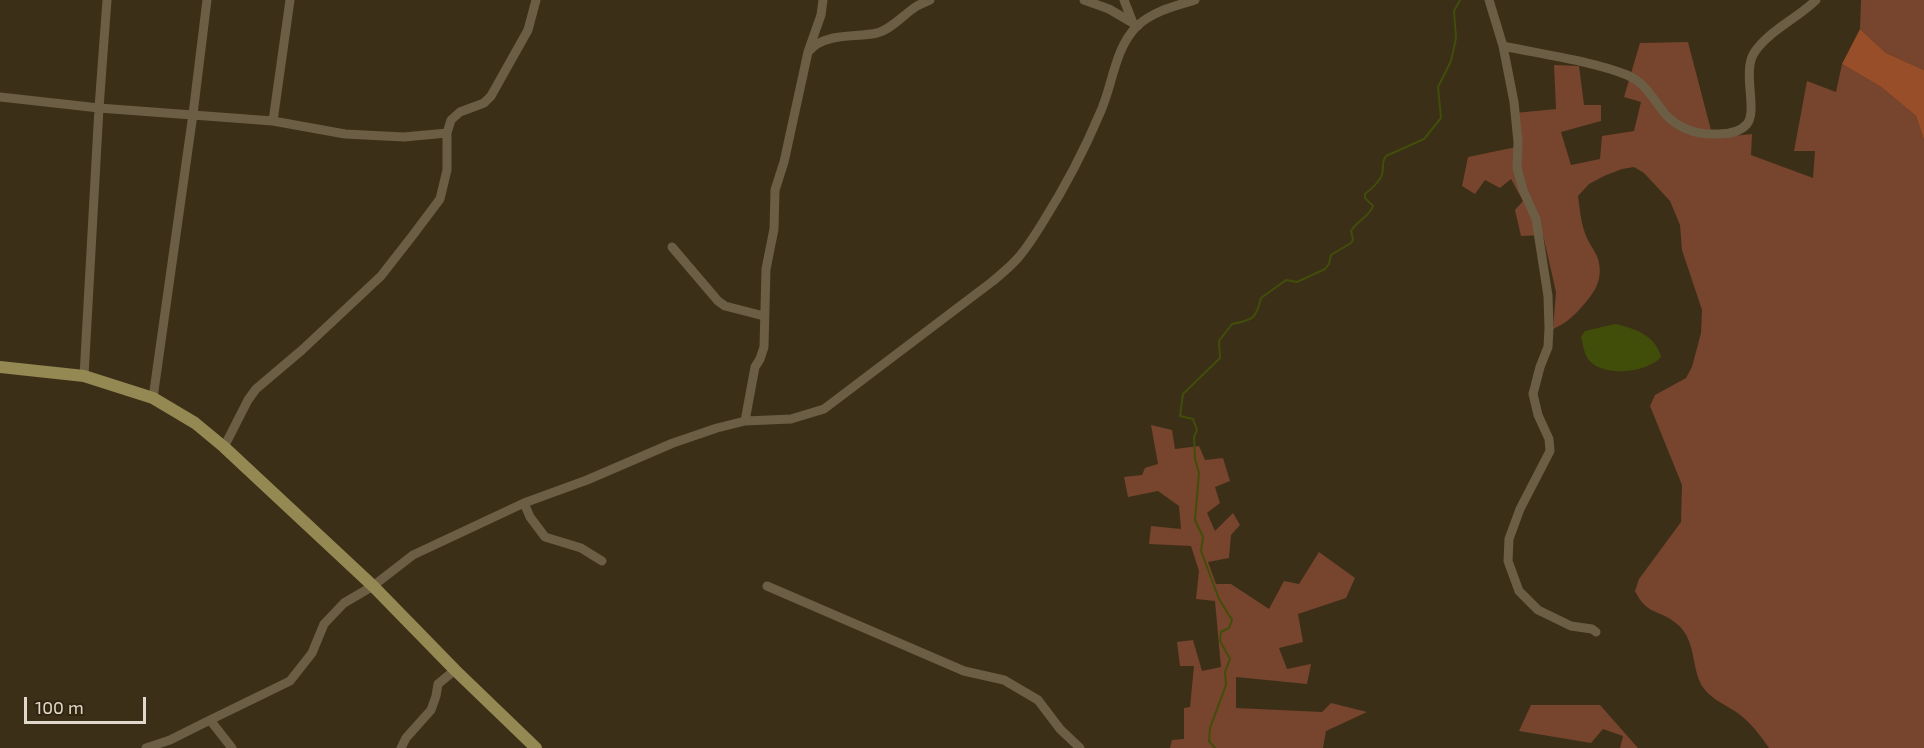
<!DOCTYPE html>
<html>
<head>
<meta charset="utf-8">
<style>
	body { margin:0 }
	#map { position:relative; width:1924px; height:748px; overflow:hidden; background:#3c2f18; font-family:"Exo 2",sans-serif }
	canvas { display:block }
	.scale { position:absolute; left:24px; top:697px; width:122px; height:27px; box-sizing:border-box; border:3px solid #e0d8ca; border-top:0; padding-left:8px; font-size:18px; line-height:21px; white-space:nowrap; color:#e0d8ca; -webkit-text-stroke:4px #31250e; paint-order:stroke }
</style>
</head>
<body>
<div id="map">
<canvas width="1924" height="748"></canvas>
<div class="scale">100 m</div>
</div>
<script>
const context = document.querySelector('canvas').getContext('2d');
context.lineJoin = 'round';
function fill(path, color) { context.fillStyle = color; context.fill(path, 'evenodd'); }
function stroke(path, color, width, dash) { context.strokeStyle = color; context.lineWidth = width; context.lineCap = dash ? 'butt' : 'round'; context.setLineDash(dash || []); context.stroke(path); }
fill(new Path2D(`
	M1861 0H1924V70L1886 53 1860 29Z
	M1688 42 1713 138 1752 134 1751 155 1813 178 1815 151H1794L1807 81 1836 92 1842 64 1881 87 1916 116 1924 140V748H1769C1760 735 1752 724 1739 714 1728 706 1713 700 1705 690 1690 672 1698 641 1677 624 1660 609 1647 616 1635 591L1639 579 1681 522 1682 485 1650 406 1655 395 1686 378 1692 367 1701 333 1702 310 1682 250 1680 225 1670 201 1644 173 1634 167 1622 169 1604 176 1589 184 1578 196C1580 210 1581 225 1587 238 1590 245 1596 252 1598 259 1603 277 1597 289 1586 302 1576 314 1567 323 1553 329L1556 292 1543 235 1521 236 1515 210 1523 201 1511 179 1500 188 1485 180 1475 194 1462 186 1468 157 1521 146 1515 113 1556 109 1554 65 1579 66 1584 105H1601V121L1561 132 1571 165 1600 159 1602 136 1634 131 1641 102 1624 97 1640 43Z
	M1151 425 1172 430 1175 449 1199 446 1205 460 1223 458 1230 481 1215 487 1220 503 1207 513 1215 531 1233 513 1240 525 1231 535 1229 558 1208 562 1216 584H1231L1269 609 1284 581 1299 584 1319 552 1355 578 1346 598 1298 614 1303 642 1279 648 1287 669 1311 664 1307 684 1236 677V708L1322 712 1331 703 1367 712 1326 731 1323 748H1170L1172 740 1184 739V708L1190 707 1194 666H1180L1177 642 1193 640 1202 671 1221 667 1215 601 1196 599 1199 571 1191 546 1149 544 1151 526 1181 529 1179 506 1158 491 1128 497 1124 477 1142 475 1145 468 1158 464Z
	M1531 705H1600L1638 748H1620L1623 736 1603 729 1591 743 1519 731Z`), '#77442d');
fill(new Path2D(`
	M1860 29 1886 53 1924 70V140L1916 116 1881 87 1842 64Z`), '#994e2a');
fill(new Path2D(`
	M1615 324C1635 328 1656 336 1661 357 1647 373 1602 378 1588 359 1584 353 1583 344 1581 337L1585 331Z`), '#414e0a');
stroke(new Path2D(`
	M1215 748 1209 741 1210 728 1226 685 1225 672 1230 659 1220 641 1221 632 1229 628 1232 620 1219 599 1201 551 1203 537 1195 520 1199 473 1195 459 1194 437 1197 430 1193 419 1180 416 1183 394 1220 358 1219 341 1232 324C1253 320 1256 319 1261 298L1286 280 1297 282 1325 269 1329 264 1331 255 1351 243 1353 240 1351 231C1357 221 1369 217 1373 206L1365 198V194C1371 189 1379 183 1382 175 1384 168 1381 162 1386 156L1424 139 1441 118 1438 87 1451 61 1456 38 1454 11 1460 0`), '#414e0a', 2);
stroke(new Path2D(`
	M1084 0 1109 9 1138 26
	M1124 0 1133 23
	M1489 0 1503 46 1514 102 1518 142 1517 168 1523 190 1536 219 1548 296 1549 328 1548 347 1540 367 1533 394 1538 415 1549 439 1550 451 1520 509 1509 539 1508 561 1519 591 1538 610 1571 626 1592 629 1596 632
	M1503 46C1541 54 1592 61 1627 75 1646 83 1653 99 1665 114 1679 129 1698 135 1718 134 1728 134 1740 132 1747 124 1758 111 1742 72 1754 53 1768 31 1798 18 1816 0
	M809 51C825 32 856 38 877 33 892 29 904 14 917 6 921 4 926 2 930 0
	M0 97 99 108 273 121 345 134 404 137 447 133
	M273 121 290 0
	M672 247 718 301 725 306 764 316
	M84 376 99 108 107 0
	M153 398 193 114 207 0
	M745 421 755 367 760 359 764 347 766 269 774 229 775 190 784 162 808 52 821 15 823 0
	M224 447 248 400 256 389 302 350 381 276 413 235 440 199 447 170V133L451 120 460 112 484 103 491 96 528 30 536 0
	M524 503 530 517 545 537 581 548 602 561
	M767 586 964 671 1004 680 1038 700 1060 729 1080 748
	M146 748 170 740 210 720
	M232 748 210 720 290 681 312 653 324 624 344 603 373 586 413 555 524 503 587 480 673 443 717 428 745 421 791 419 824 409 993 281C1001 274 1010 267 1017 259 1027 248 1035 235 1043 222 1065 187 1084 151 1100 113 1113 85 1114 49 1137 26 1153 11 1175 6 1195 0
	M401 748 406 738 431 710 436 696 438 684 455 670`), '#6b5e45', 9);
stroke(new Path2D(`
	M0 367 84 376 153 398 195 423 224 447 373 586 455 670 536 748`), '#948953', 12);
</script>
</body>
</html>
